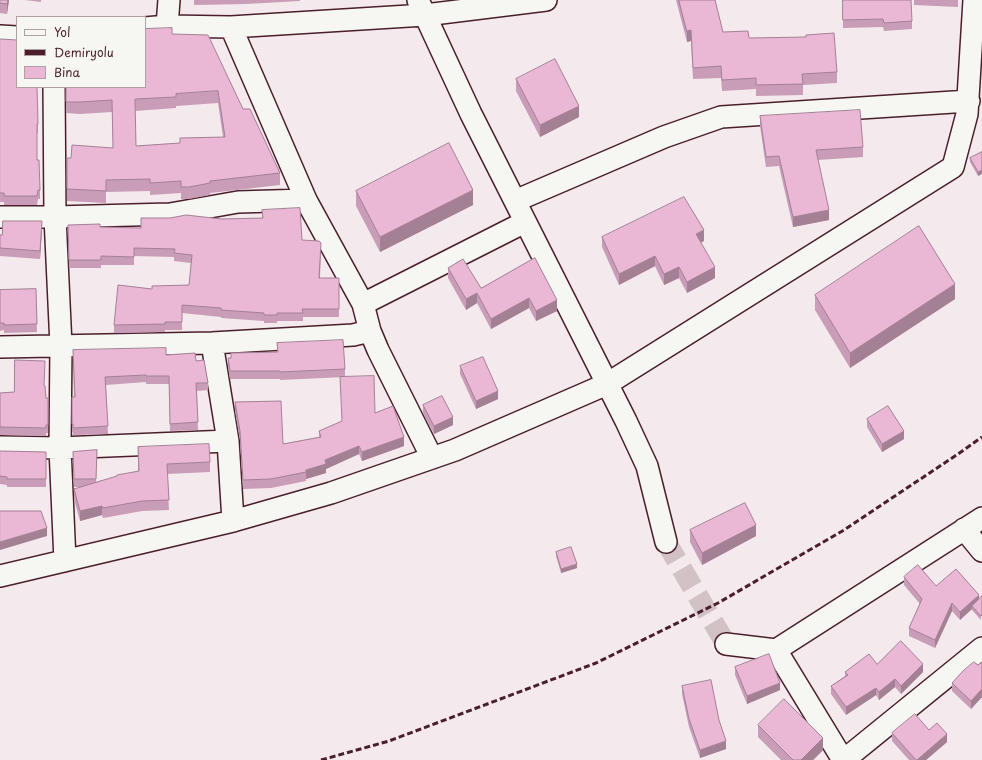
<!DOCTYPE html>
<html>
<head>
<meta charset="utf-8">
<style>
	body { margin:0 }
	#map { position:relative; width:982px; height:760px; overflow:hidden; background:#f4e9ec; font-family:"Playpen Sans",sans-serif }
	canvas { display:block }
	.legend { position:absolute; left:16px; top:16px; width:130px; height:72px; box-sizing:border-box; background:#f6f6f2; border:1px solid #b1a0a2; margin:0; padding:5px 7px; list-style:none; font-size:12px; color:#4a1f2b }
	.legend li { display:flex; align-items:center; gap:8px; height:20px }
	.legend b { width:20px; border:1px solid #b1a0a2 }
</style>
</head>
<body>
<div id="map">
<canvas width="982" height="760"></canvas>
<ul class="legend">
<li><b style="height:5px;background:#f6f6f2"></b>Yol</li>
<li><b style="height:5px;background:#4a1f2b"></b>Demiryolu</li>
<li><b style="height:11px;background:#eab7d5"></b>Bina</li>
</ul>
</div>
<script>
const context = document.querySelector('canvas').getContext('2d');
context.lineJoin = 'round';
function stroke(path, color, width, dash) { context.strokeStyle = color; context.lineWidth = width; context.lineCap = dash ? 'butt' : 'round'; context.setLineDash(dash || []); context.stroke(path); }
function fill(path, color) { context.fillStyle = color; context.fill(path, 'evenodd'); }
stroke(new Path2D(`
	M666 542 726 644`), '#d2c1c5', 21, [21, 10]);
const minor = new Path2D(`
	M418 0 471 114 626 421 647 466 666 542
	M167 26 169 0
	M231 27 306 200 363 304 370 331 378 350 432 458
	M145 28 167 26 231 27 425 15 546 0
	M0 36 17 37
	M54 87 55 217 61 346 60 448 65 561
	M515 201 664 137 721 117 969 101
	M0 217H55L170 214 238 202 306 200
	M363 304 525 222
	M212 343 228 441 233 521
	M0 347 212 343 353 335 370 331
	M0 447 60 448 228 441
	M964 529 982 551
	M0 576 233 521 331 493 455 450 607 384 953 167 967 114 974 0
	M726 644 776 650 982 518
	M776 650 843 760
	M844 760 982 648`);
stroke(minor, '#4a1f2b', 24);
stroke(minor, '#f6f6f2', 21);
stroke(new Path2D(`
	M321 760 389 741 596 663 718 603 844 530 958 454 982 437`), '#4a1f2b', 3, [6, 3]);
fill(new Path2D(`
	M0 0H9L7 14 0 13Z
	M25 0H41V2Z
	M194 0H300V1L246 4 194 5Z
	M676 0H715L723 32 749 38 837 72V83L803 85V95L756 96V89L722 91 721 78 693 79 691 41 687 42Z
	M843 0 912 21V29L884 31 883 27 843 28Z
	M914 0H958V7L914 5Z
	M172 34 243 109 280 173V185L210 193V195L189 199H181V193L150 195V191L106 192V203L67 201V158H71L113 148 112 112 80 114 66 113V87ZM218 103 223 137 180 143 136 146 135 111 176 108V106Z
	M0 39 17 87H34L38 124V133H37V160L40 190V199H38L37 205H4V202H0Z
	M516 79 579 117 540 137 516 91Z
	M760 116 863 147V157L818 160 829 220 793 227 779 166 766 167 760 126Z
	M982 152 978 176 970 162V158Z
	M356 191 473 205 380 252 356 206Z
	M262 210 302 240 321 252 320 278H339V317H303V321H277V323H264V321L221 318V317L182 313V330H165V332L114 333V325L152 289 189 285 191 263 174 261V257L134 256V265H101V268H69L68 225 100 227 141 228 222 219 262 218Z
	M42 229 40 259 0 256V235Z
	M602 237 704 241 701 242 715 278 687 293 679 278 664 285 655 266 619 285 602 247Z
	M535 258 557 311 536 321 529 308 491 329 477 303 466 310 448 278V268L481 288Z
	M36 289 37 332 4 333V330L0 331V290Z
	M815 295 955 299 850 368 815 310Z
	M277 343 345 369V377L280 380V379H230L228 366V358L277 352Z
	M73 350 166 355 196 361 208 383V390L197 391 198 430 170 431 169 384H146V382L106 385 108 434 73 435V432H72V397H74Z
	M460 366 498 399 476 409 460 374Z
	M45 386 46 398H48V433H46V436L0 435V393L14 392Z
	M235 402 283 444 319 437V431L375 413 404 446 362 461 359 454 326 469V473L306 479V481L271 488 243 489 240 440 235 411Z
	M423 405 453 425 434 434 423 413Z
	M867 419 904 439 882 452 867 427Z
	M138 447 210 462V472L167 474 169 510 142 511 103 518 102 515 80 521 74 499V489L81 487H74L73 452 97 450 96 482 138 471Z
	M0 451 46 452V487H7V485L0 484Z
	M690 530 756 536 702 565 690 542Z
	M556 552 577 568 561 573 556 556Z
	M904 577 936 586 979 599 982 596 981 620 972 610V609L960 620 952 611 935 648 909 636V628L920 604 904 585Z
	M982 662V697L971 709 952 691V683Z
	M877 664 923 672 901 694 895 687 879 700 876 695 846 715 831 694V686L845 676V672Z
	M735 667 780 690 747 704 735 675Z
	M682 686 719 720 726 749 700 758 689 727 682 694Z
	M758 725 823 750 813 760H781L758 737Z
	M929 730 947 742 926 760H909L892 741V733Z`), '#c99db7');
fill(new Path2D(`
	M8 0H9L7 14V4Z
	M691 30V41L687 42V31Z
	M579 106V117L540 137V125Z
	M982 170V174L978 176V172Z
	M473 190V205L380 252V237Z
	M829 210V220L793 227V217Z
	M42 221V229L40 259V251Z
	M704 230V241L696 245V234Z
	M655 256V266L619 285V274Z
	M679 267V278L664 285V274Z
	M715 267V278L687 293V282Z
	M955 284V299L850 368V353Z
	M477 293V303L466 310V299Z
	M529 298V308L491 329V319Z
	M557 300V311L536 321V311Z
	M498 391V399L476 409V401Z
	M453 417V425L434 434V426Z
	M904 431V439L882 452V444Z
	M404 437V446L362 461V452Z
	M359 446V454L326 469V473L306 479V470L325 460Z
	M102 506V515L80 521V511Z
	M756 525V536L702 565V553Z
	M47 528V536L0 550V542Z
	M577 564V568L561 573V569Z
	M979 595V603L972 606V609L960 620V612Z
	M952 603V611L935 648V640Z
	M923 664V672L901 694V686Z
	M895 679V687L879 700V692Z
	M780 683V690L747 704V696Z
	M876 688V695L846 715V707Z
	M982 689V697L971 709V701Z
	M947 734V742L926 760H917Z
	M823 738V750L813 760H801Z
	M726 741V749L700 758V750Z`), '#a48095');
const building = new Path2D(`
	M0 0H8L7 4 0 3Z
	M679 0H715L723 32 748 31 749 38 806 37V35L834 33 837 72 802 74 803 84 756 85V78L722 80 721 66 693 68 691 30 687 31Z
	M843 0H911L912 21 884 23 883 19 843 20Z
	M172 28V34L208 35 243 109H250L280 173 210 181V183L189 187H181V181L150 183V179L106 180V191L67 189V158H71L72 145 113 148 112 100 80 102H66V87H145V29ZM218 91 225 137 180 138V143L136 146 135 99 176 97V94Z
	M0 39 17 40V87H37L38 124H37V160H39L40 190H38L37 196H4V193H0Z
	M555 59 579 106 540 125 516 79Z
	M860 110 863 147 816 150 829 210 793 217 779 156 766 157 760 116Z
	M449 143 473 190 380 237 356 191Z
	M982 152V170L978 172 970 158Z
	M684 197 704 230 696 234 715 267 687 282 679 267 664 274 655 256 619 274 602 237Z
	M300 208 302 240 319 241 321 243 319 278H339V309H302L303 313H277V315H264V313L221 310V308L182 305V322H165V324L114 325 118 285 152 289V286L189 285 192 255 174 253 175 249 134 248V257L101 256V260H69L68 225 100 224V227L141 228V218H170L186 215 222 219 263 218 262 210Z
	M3 221H42L40 251 0 248V235H2Z
	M919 226 955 284 850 353 815 295Z
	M535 258 557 300 536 311 529 298 491 319 477 293 466 299 448 268 463 259 481 288Z
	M36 289 37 324 4 325V323H0V290Z
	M343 340 345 369 280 372V371H230L228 358H231V353L278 352 277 343Z
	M166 348V355L195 353 196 361 204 360 208 383H196L198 422 170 424 169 376H146V375L105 377 108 426 73 428V424H72V397H75L73 350Z
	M483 357 498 391 476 401 460 366Z
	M15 360 45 361 44 386H45L46 398H48V425H46V428L0 427V393L14 392Z
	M374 376 375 413 393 406 404 437 362 452 359 446 325 460 326 464 306 470V472L271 479 243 480 240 431 235 402 281 401 283 444 321 437 319 431 342 421 340 377Z
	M442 396 453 417 434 426 423 405Z
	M888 406 904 431 882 444 867 419Z
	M209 444 210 462 167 464 169 500 142 501 103 508 102 506 80 511 74 489 117 476V475L139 471 138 447Z
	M97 450 96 479H74L73 452Z
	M0 451 46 452V479H7V477L0 476Z
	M745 503 756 525 702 553 690 530Z
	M0 511H41L47 528 0 542Z
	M571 547 577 564 561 569 556 552Z
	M918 565 936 586 956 569 979 595 960 612 952 603 935 640 909 628 922 599 904 577Z
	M982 596V615L981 616 972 606Z
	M901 641 923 664 901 686 895 679 879 692 876 688 846 707 831 686 848 675 845 672 869 654 877 664Z
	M769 654 780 683 747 696 735 667Z
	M974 662 978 665 982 662V689L971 701 952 683 963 671Z
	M711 680 719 720 726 741 700 750 689 719 682 686Z
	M784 699 823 738 801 760H793L758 725Z
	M915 714 929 730 937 723 947 734 917 760H916L892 733Z`);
fill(building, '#eab7d5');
stroke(building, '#a48095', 1);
</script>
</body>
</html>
